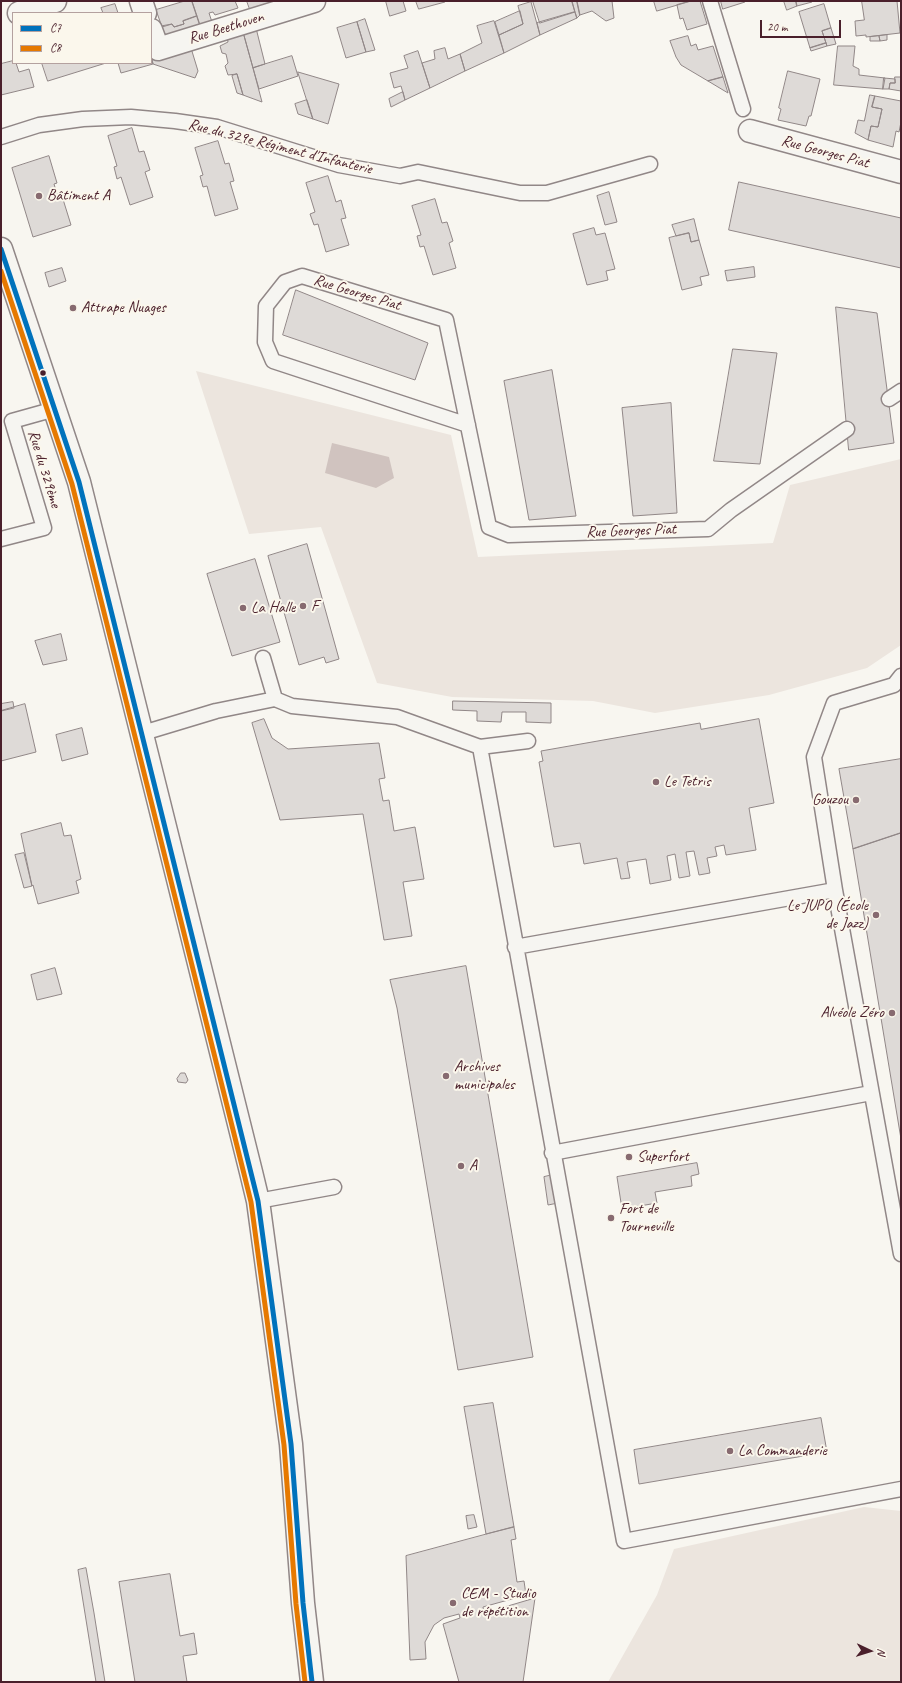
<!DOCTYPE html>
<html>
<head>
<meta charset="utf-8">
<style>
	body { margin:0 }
	#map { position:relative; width:902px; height:1683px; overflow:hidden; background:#f8f6f0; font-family:Caveat,sans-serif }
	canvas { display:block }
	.frame { position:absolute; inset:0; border:2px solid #4a1f2b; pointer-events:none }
	.legend { position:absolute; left:12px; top:12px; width:140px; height:52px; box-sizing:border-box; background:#fbf7ec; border:1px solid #b4a19f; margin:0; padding:5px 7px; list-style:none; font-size:12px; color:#4a1f2b }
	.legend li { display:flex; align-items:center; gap:8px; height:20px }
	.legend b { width:20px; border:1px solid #b4a19f }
	.north { position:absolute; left:850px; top:1631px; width:40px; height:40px; -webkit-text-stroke:3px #fbf7ec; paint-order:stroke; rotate:94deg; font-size:11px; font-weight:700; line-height:16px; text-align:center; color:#4a1f2b }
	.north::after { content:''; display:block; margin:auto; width:14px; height:18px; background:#4a1f2b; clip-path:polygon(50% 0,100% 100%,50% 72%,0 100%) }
	.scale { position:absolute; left:760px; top:20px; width:81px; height:18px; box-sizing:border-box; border:2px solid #4a1f2b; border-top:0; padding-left:5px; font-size:12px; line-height:14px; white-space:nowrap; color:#4a1f2b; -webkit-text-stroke:3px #fbf7ec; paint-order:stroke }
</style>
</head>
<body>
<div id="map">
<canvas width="902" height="1683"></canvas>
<div class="frame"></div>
<ul class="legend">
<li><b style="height:5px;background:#0072bc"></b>C7</li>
<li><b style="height:5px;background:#e67900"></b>C8</li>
</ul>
<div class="north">N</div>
<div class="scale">20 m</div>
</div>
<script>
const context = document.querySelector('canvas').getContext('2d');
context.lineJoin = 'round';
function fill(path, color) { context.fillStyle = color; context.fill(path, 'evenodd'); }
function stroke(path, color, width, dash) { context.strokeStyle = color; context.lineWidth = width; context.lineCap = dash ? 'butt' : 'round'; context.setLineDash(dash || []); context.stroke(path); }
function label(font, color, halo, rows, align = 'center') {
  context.font = font + ' Caveat,sans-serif'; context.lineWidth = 4; context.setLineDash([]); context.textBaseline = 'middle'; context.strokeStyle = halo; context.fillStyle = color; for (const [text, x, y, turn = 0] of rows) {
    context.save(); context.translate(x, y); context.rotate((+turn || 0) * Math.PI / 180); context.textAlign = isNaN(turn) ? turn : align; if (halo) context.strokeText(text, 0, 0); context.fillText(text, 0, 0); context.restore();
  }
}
fill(new Path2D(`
	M196 371 451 435 478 557 773 543 790 485 901 459V645L867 668 769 695 655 713 593 701 452 697 377 683 321 527 249 534Z
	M864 1507 901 1511V1682H608L657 1595 674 1549Z`), '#ece5de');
fill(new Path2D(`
	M332 443 389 457 394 478 376 488 325 473Z`), '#d0c3bf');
const building = new Path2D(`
	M185 1H192L197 16 183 21 184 24 174 27 172 24 162 27 156 10Z
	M192 1H235L238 8 215 15 213 12 209 13 213 25 201 28Z
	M247 1H278L251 12Z
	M386 1H403L406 11 390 16Z
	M416 1H445V2L419 9Z
	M533 1H572L575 12 540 23Z
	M572 1H577L580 15 577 18Z
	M577 1H612L614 18 606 21 592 11 580 15Z
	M654 1H691L657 11Z
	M691 1H700L707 24 687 30 683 18 680 19 677 5Z
	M721 1H745V2L723 9Z
	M784 1H796L797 6 787 10Z
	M796 1H812V2L797 6Z
	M862 1H897L900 33 866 37V35L856 36 855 21 864 20Z
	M531 2 540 35 504 53 499 35 523 24 518 6Z
	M115 4 118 13H103L101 8Z
	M824 4 831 28 822 31 826 43 810 48 799 12Z
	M520 11 523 24 499 35 495 22Z
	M575 12 577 18 540 35 537 23Z
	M197 16 201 28 168 39 160 34 161 26 172 24 174 27 184 24 183 21Z
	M365 19 375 50 366 52 357 22Z
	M494 21 504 53 465 71 460 54 482 43 477 26Z
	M357 22 366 52 346 58 337 28Z
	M256 28 265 64 253 68 243 32Z
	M831 28 836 44 827 46 822 31Z
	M243 32 253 68 262 102 243 95 237 74 228 75 225 66 228 63 226 54 222 53 220 46 228 42 227 37Z
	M887 35V40L880 41 879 36Z
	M688 36 691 46 696 44 698 50 713 46 723 77 708 81 681 65 676 57 670 41Z
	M879 36 880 41H870V37Z
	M826 43 827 46 811 51 810 48Z
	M838 46H855L853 66 859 69V75L885 78 883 89 834 85Z
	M191 48 198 71 195 78 153 64 152 60Z
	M445 48 448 59 460 54 465 71 430 88 422 63 435 59 434 51Z
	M418 51 430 88 405 100 401 86 394 88 390 73 408 68 404 56Z
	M151 56 153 64 121 73 118 63H151Z
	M292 56 298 76 259 89 253 68Z
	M13 61V63H16L19 72 29 69 34 87 1 95V64Z
	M42 63H106L48 81Z
	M788 71 820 79 811 116H809L806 126 778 120 781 109 779 108Z
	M298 72 339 84 328 124 313 119Z
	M237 74 243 95 237 93 232 76Z
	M723 77 728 93 708 81Z
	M895 77H901V91L889 89 890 83H895Z
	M884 78 895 79V83H890L889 89H883Z
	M403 92 405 100 391 107 389 99Z
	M870 95 875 96 872 107 882 109 878 127 871 126 868 140 855 133 858 120 864 121Z
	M875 96 901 101V122L899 132 896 131 893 147 868 140 871 126 878 127 882 109 872 107Z
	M307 100 313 119 298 114 295 104Z
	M132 128 139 152 144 151 150 170 145 172 153 197 130 205 121 177 117 179 114 167 117 166 108 136Z
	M218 141 225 164 229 163 234 181 230 182 238 209 215 216 207 186 203 187 200 176 203 175 195 148Z
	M49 156 57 183 54 184 58 197 62 196 71 225 33 237 12 168Z
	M328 176 336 202 341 200 346 218 341 219 349 245 326 252 318 224 314 225 310 214 315 212 306 183Z
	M739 182 901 218V268L729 230Z
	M609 192 617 222 605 225 597 196Z
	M435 199 442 223 447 222 453 241 449 243 456 268 433 275 424 246 420 247 417 236 421 235 412 206Z
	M694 219 699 240 691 242 689 233 676 236 672 225Z
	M594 228 596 235 605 233 615 269 606 271 608 280 587 285 573 234Z
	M689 233 691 242 699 240 709 275 700 277 702 285 682 290 669 238Z
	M754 267 755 277 727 281 725 271Z
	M62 268 66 281 49 287 45 273Z
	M296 290 428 343 415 380 283 335Z
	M836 307 877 313 894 443 849 450Z
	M733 349 777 353 760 464 714 461Z
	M552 370 576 516 529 520 504 381Z
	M671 403 677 513 633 516 622 408Z
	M307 544 339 659 326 663 324 657 299 665 268 556Z
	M255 559 280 642 232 656 207 574Z
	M61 634 67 660 43 665 35 641Z
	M453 701 551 703V723L526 722V712H502L501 722 477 721V711L453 710Z
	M13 702 14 708 1 711V704Z
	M25 704 36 752 1 761V711Z
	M264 719 272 738 288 749 379 743 385 778 379 779 383 801 389 800 394 831 415 827 424 879 403 882 412 936 384 940 363 814 280 820 252 723Z
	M759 719 774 803 749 808 756 850 726 855 724 845 715 847 717 856 707 858 710 873 699 875 694 851 686 852 690 876 679 878 675 854 667 856 671 880 650 884 646 859 627 862 630 878 621 879 617 858 584 864 580 843 554 847 539 762 543 761 541 751 700 723 701 729Z
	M82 728 88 754 62 761 56 735Z
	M901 759V833L853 849 839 769Z
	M61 823 64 836 71 835 81 879 76 881 79 893 38 904 33 885 32 886 21 834Z
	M901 833V1139L853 849Z
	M24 853 32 886 24 888 15 855Z
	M466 966 533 1357 458 1370 397 1008 390 980Z
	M55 968 62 994 37 1000 31 975Z
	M181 1073H185L188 1080 186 1083 178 1082 177 1079Z
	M697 1163 699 1174 691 1176 692 1186 655 1192 657 1203 622 1209 617 1177Z
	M553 1175 558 1203 548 1205 544 1177Z
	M493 1403 514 1527 486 1534 464 1407Z
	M821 1418 827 1452 639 1484 634 1450Z
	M474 1515 477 1527 468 1529 466 1516Z
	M514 1527 516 1539 511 1540 517 1582 524 1581 526 1595 483 1607 484 1613 535 1598 523 1682H459L443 1624 460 1618 459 1614 444 1618 434 1625 425 1642 426 1659 410 1660 406 1556Z
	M86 1568 94 1613 105 1682H96L78 1570Z
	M170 1574 180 1636 194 1633 197 1654 183 1656 187 1682H135L119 1582Z`);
fill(building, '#dedad7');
stroke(building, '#918787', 1);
const lane = new Path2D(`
	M710 1 743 109
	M1 137 39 125 83 119 131 117 175 121 217 127 339 165 400 176 418 172 520 193H547L650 164
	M889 399 901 391
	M468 425 273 361 265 342 266 306 285 282 302 276 446 320 489 527 509 535 708 529 731 510 847 429
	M1 539 44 528 12 421 55 409
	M263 658 275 699
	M143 733 216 711 275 699 292 706 397 717 480 747 528 741
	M480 747 624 1541 901 1489
	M835 890 814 757 834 703 894 685 901 676
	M515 947 835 890 901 1254
	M552 1153 871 1093
	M258 1201 334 1187`);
const street = new Path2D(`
	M141 1 145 13
	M151 30 158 49 314 1
	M750 131 901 172`);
const secondary = new Path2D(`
	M19 13 55 1
	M1 249 79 482 251 1172 258 1201 291 1444 303 1603 312 1682`);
stroke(lane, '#918787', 17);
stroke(street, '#918787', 25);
stroke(secondary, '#918787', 25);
stroke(lane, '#f6f5f1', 14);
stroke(street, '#f6f5f1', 22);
stroke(secondary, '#f6f5f1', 22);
stroke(new Path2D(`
	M1 249 79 482 258 1201 291 1444 303 1603 312 1682`), '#0072bc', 5);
stroke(new Path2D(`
	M1 271 72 484 251 1202 284 1445 296 1604 305 1682`), '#e67900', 5);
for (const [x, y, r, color] of [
	[39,196,4,"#876a70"],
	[73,308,4,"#876a70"],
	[43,373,3.5,"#4a1f2b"],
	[303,606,4,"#876a70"],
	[243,608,4,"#876a70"],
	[656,782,4,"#876a70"],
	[856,800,4,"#876a70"],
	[876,915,4,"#876a70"],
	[892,1013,4,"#876a70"],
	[446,1076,4,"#876a70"],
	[629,1157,4,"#876a70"],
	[461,1166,4,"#876a70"],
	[611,1218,4,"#876a70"],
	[730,1451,4,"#876a70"],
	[453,1603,4,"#876a70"]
]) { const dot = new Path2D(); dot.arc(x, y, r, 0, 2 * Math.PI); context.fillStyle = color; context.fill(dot); stroke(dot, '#fbf7ec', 1.5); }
label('16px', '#4a1f2b', '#fbf7ec', [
	["Rue Beethoven",226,28,-17],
	["Rue du 329e Régiment d'Infanterie",280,147,14],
	["Rue Georges Piat",825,152,15],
	["Rue Georges Piat",357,293,17],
	["Rue du 329ème",44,469,73],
	["Rue Georges Piat",631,531,-2]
]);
label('16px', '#4a1f2b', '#fbf7ec', [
	["Bâtiment A",47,196],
	["Attrape Nuages",81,308],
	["F",311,606],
	["La Halle",251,608],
	["Le Tetris",664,782],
	["Gouzou",848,800,"right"],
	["Le JUPO (École",868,906,"right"],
	["de Jazz)",868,924,"right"],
	["Alvéole Zéro",884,1013,"right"],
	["Archives",454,1067],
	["municipales",454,1085],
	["Superfort",637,1157],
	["A",469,1166],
	["Fort de",619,1209],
	["Tourneville",619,1227],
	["La Commanderie",738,1451],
	["CEM - Studio",461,1594],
	["de répétition",461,1612]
], 'left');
</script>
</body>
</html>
